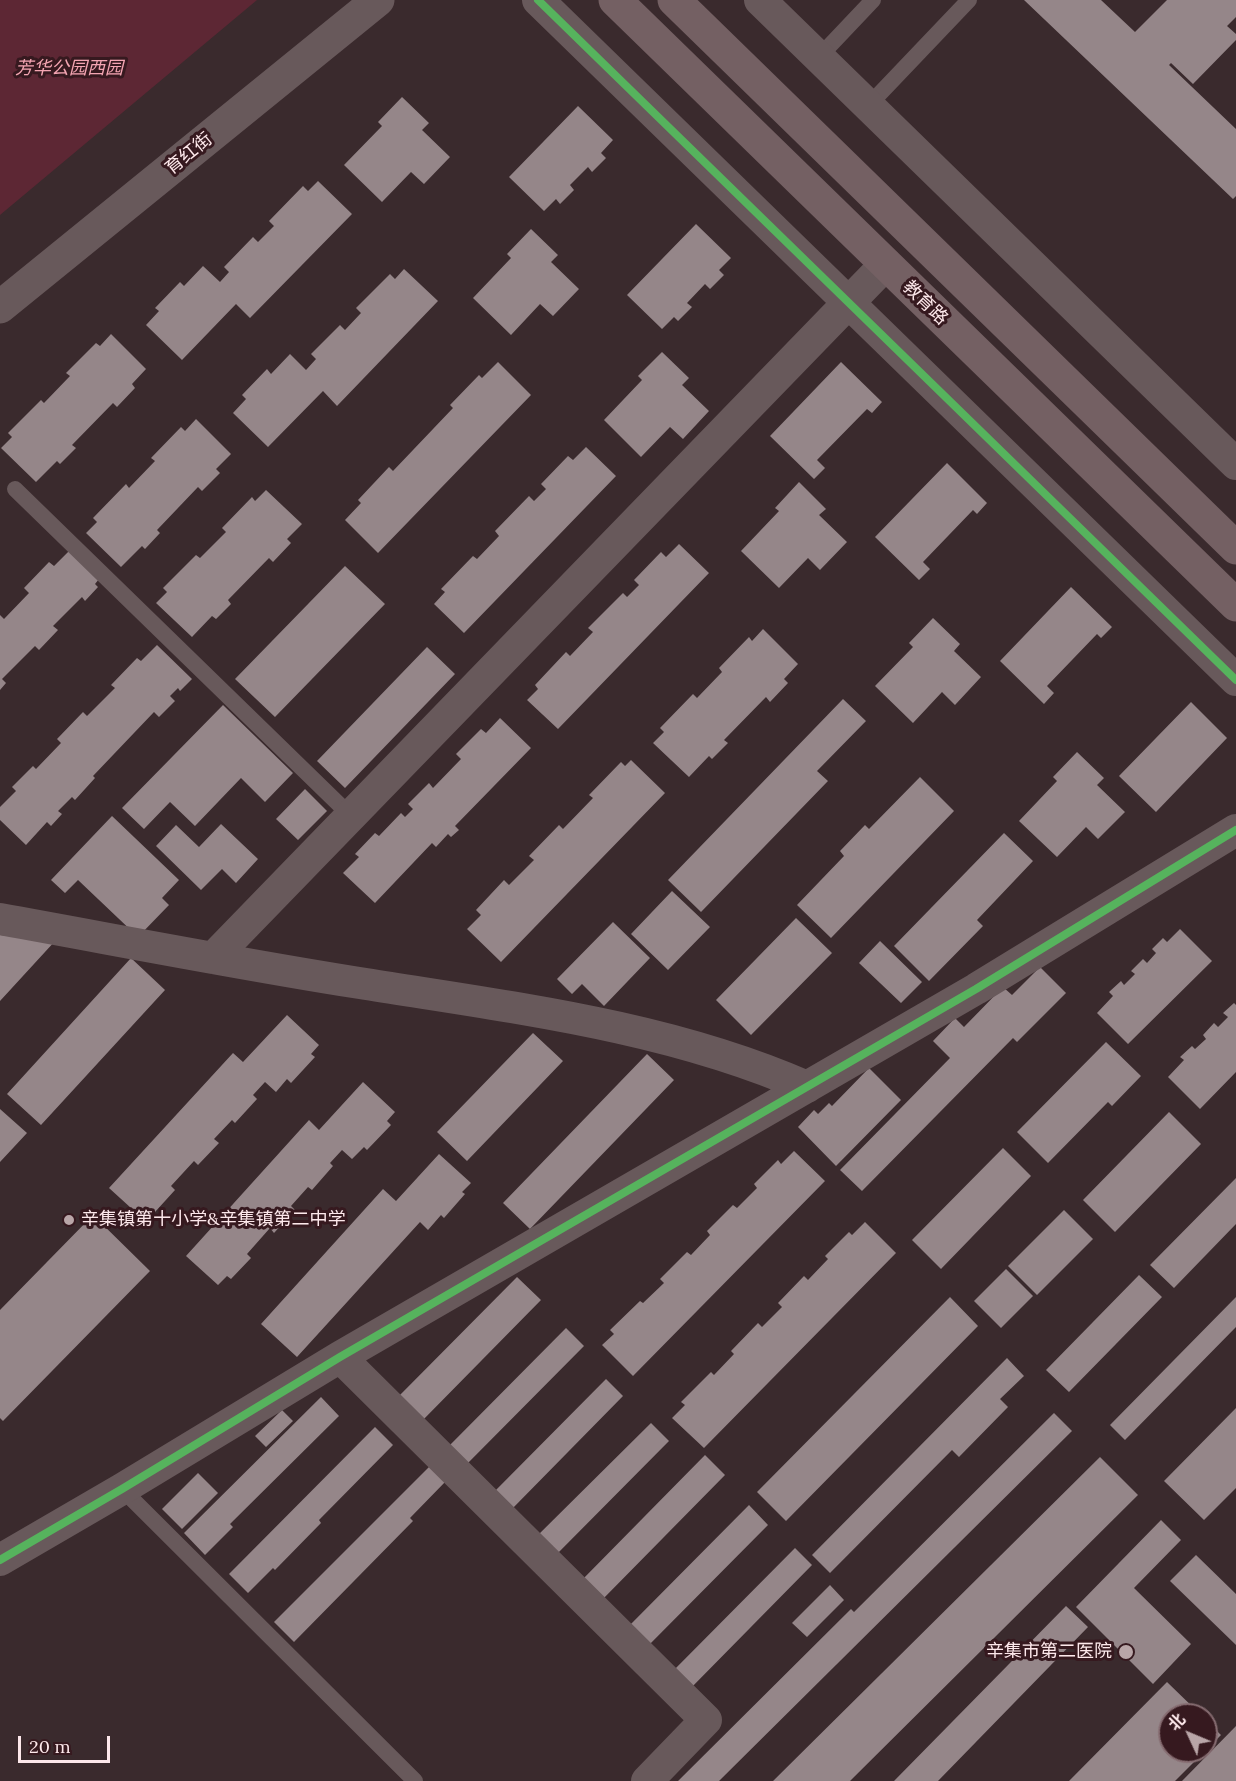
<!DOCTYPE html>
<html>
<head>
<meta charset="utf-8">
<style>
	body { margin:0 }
	#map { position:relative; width:1236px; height:1781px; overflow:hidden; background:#3a2a2d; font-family:Lora,"Noto Sans SC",serif }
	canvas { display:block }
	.north { position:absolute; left:1158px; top:1703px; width:60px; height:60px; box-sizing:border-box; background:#36191f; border:2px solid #866c71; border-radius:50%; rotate:314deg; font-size:16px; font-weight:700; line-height:24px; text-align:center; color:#fde8eb }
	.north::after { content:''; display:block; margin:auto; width:21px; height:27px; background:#b9a6a8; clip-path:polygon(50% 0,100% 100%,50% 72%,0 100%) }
	.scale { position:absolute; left:18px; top:1736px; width:92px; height:27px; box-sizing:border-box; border:3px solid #fde8eb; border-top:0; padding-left:8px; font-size:18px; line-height:21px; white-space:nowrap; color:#fde8eb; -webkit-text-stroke:4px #36191f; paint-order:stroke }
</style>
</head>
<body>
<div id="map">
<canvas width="1236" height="1781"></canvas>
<div class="north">北</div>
<div class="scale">20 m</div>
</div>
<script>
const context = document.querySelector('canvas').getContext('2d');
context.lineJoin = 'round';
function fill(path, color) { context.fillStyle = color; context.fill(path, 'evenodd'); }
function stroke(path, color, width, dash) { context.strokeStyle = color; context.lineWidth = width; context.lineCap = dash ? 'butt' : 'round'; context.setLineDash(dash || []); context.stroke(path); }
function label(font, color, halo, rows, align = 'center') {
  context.font = font + ' Lora,"Noto Sans SC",serif'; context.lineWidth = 6; context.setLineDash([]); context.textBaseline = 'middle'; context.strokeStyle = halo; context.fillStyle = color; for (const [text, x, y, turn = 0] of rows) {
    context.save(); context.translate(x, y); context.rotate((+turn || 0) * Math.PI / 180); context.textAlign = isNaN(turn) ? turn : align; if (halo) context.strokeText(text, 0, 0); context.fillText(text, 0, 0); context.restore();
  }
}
fill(new Path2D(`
	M0 0H257L0 215Z`), '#5d2734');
fill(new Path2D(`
	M1024 0H1101L1135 32 1167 0H1236V17L1227 26 1236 34V40L1193 84 1171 63 1169 65 1236 129V196L1233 199Z
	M402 97 429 123 422 130 450 157 424 184 411 172 382 202 344 165 382 126 378 122Z
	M578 106 613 140 601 153 606 158 592 172 588 167 570 185 574 190 560 204 556 199 544 211 509 177Z
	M318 181 352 214 250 318 236 304 182 360 146 325 159 311 155 308 180 282 184 286 203 266 220 282 229 272 224 267 253 237 258 242 274 226 269 221 303 186 308 191Z
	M696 224 731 258 719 270 724 275 710 289 705 284 687 303 692 307 678 321 674 317 662 329 627 295Z
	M531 229 558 255 551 262 579 289 553 316 540 304 511 335 473 298 511 258 507 254Z
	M404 269 438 301 337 406 323 391 268 447 233 413 246 399 242 395 267 369 271 374 290 354 306 370 316 359 311 354 340 325 345 330 361 313 356 308 390 274 395 279Z
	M111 334 146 369 132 384 135 388 117 407 113 403 72 445 76 448 60 464 57 461 36 482 1 448 12 437 8 433 41 400 44 403 70 376 66 373 96 343 100 346Z
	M662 352 689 378 682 385 709 411 683 439 670 427 641 457 604 420 642 380 638 376Z
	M498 362 531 395 378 553 345 520 361 503 358 500 389 467 393 471 453 408 450 405 479 375 482 378Z
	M841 362 882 402 872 413 867 409 817 460 825 468 814 479 770 436Z
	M196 419 231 454 216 469 220 473 202 491 198 487 157 530 160 533 145 549 142 546 121 567 86 533 97 522 93 518 126 484 129 488 155 461 151 458 181 427 185 431Z
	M586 447 616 476 464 633 434 604 445 592 441 589 473 556 477 559 499 536 495 531 529 496 534 501 546 489 541 484 568 456 573 460Z
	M947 463 987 503 977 514 973 510 923 562 930 569 919 580 875 537Z
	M799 482 826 509 819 515 847 542 820 570 808 558 779 588 741 551 779 511 775 508Z
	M266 490 302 524 287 539 291 543 273 562 269 558 228 600 231 604 216 619 212 616 192 637 156 603 167 592 163 588 196 555 200 558 226 532 222 528 252 497 255 501Z
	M679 544 709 573 558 729 527 700 538 689 535 685 566 652 570 656 593 632 588 628 623 593 627 597 639 585 634 580 661 552 666 557Z
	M69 551 99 579 95 584 98 587 85 601 82 597 53 626 58 630 39 650 35 646 2 679 6 683 0 690V615L4 619 29 593 24 588 49 562 54 566Z
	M345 566 385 604 275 717 235 679Z
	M1071 587 1112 627 1101 638 1097 634 1047 686 1054 693 1044 704 1000 661Z
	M933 618 960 644 954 651 981 677 955 705 942 692 913 723 875 686 913 647 909 643Z
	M763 629 798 664 784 679 788 683 770 702 766 697 724 740 728 743 712 759 709 756 689 777 653 743 664 732 660 728 693 694 697 698 722 672 719 668 749 637 752 641Z
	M157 645 192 679 180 691 178 688 170 696 175 701 159 717 154 712 93 776 95 778 75 800 72 797 58 811 62 814 51 826 47 822 26 845 0 820V807L16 791 12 787 33 766 36 769 61 743 57 739 83 712 87 716 115 688 111 685 137 658 141 661Z
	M427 647 455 674 345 788 317 761Z
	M843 699 866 721 817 771 828 781 701 912 668 880Z
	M1191 702 1227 738 1156 812 1119 776Z
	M223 705 293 773 265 802 241 778 195 826 170 802 144 829 122 808Z
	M500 718 531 748 455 826 459 830 451 837 448 834 436 847 432 843 375 903 343 873 359 857 355 854 375 833 379 836 401 813 405 817 413 809 408 804 429 783 433 788 461 759 456 754 481 729 486 733Z
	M1077 752 1104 778 1097 785 1125 812 1098 839 1086 827 1057 857 1019 821 1057 781 1053 777Z
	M631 760 665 793 501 962 467 929 481 915 476 910 504 880 509 885 534 860 529 856 559 825 563 829 593 798 589 795 621 762 625 766Z
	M920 777 954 811 831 938 797 905 844 856 840 851 865 825 869 829Z
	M305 789 327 811 298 840 276 819Z
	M112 816 179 880 162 898 169 905 138 937 78 880 65 893 51 880Z
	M221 824 258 859 236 883 222 869 201 890 156 846 176 825 199 847Z
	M1004 833 1033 861 977 920 983 926 929 981 894 946Z
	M672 891 710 927 668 970 631 934Z
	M796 918 832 953 751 1035 716 1000Z
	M613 922 650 958 604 1006 582 984 572 994 557 979Z
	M1180 929 1212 961 1128 1044 1097 1013 1113 996 1109 992 1121 981 1124 985 1135 974 1131 971 1143 959 1147 963 1156 953 1152 949 1163 938 1167 942Z
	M0 935 56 940 0 1001Z
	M880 941 922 982 901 1003 859 963Z
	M131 958 165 990 41 1125 7 1094Z
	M1040 967 1066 993 1017 1042 1013 1038 862 1191 840 1170 950 1058 933 1041 955 1018 964 1027 1003 987 1012 995Z
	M1234 1003 1236 1005V1072L1200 1109 1168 1077 1184 1060 1180 1057 1192 1046 1195 1049 1206 1039 1203 1035 1214 1023 1218 1027 1228 1017 1223 1013Z
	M287 1015 319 1045 311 1054 315 1057 291 1083 287 1079 276 1092 265 1082 253 1095 257 1099 235 1123 232 1120 214 1139 219 1143 198 1165 194 1161 171 1186 175 1190 155 1212 151 1208 142 1218 109 1188 233 1053 243 1062Z
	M533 1033 563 1061 467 1161 437 1132Z
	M1106 1042 1141 1076 1112 1106 1108 1102 1048 1163 1017 1132Z
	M647 1054 674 1080 530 1229 503 1203Z
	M869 1068 901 1100 836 1166 798 1127 814 1110 818 1114 829 1103 832 1106Z
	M363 1082 395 1112 387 1121 391 1125 367 1150 364 1147 352 1159 342 1150 330 1163 333 1166 312 1190 308 1187 291 1206 295 1210 274 1233 270 1228 247 1254 251 1258 231 1279 227 1276 218 1285 186 1256 309 1120 319 1130Z
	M0 1109 27 1133 0 1162Z
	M1169 1112 1201 1144 1115 1232 1083 1200Z
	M1003 1148 1031 1176 941 1269 912 1240Z
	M794 1151 825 1181 633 1376 602 1345 614 1334 610 1330 640 1301 643 1303 664 1283 660 1279 687 1252 691 1255 710 1235 707 1231 733 1205 737 1208 757 1188 754 1184 778 1160 781 1164Z
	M439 1154 471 1183 462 1192 465 1194 444 1218 441 1215 428 1230 420 1222 297 1357 261 1324 383 1189 396 1201Z
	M1236 1178V1224L1174 1288 1150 1265Z
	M1064 1210 1093 1239 1037 1295 1008 1266Z
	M93 1215 150 1271 3 1421 0 1418V1310Z
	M865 1222 896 1253 704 1448 672 1418 685 1405 681 1402 711 1372 714 1375 734 1354 731 1351 758 1323 762 1327 782 1307 778 1303 804 1276 808 1280 828 1259 825 1256 849 1232 852 1235Z
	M1006 1269 1033 1296 1001 1328 974 1301Z
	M1139 1275 1162 1297 1069 1392 1046 1370Z
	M517 1277 541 1300 421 1422 397 1398Z
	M950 1297 978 1326 786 1521 757 1492Z
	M1236 1297V1327L1125 1440 1110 1425Z
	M566 1328 584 1346 466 1465 448 1447Z
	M1007 1358 1024 1376 1000 1399 1008 1407 959 1457 952 1450 830 1573 812 1555Z
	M606 1379 623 1396 512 1509 494 1492Z
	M321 1397 339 1416 230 1524 233 1527 205 1555 184 1533Z
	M1236 1408V1488L1204 1520 1164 1481Z
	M282 1410 293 1421 266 1447 255 1436Z
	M1054 1413 1072 1431 719 1781H678L851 1609 854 1612Z
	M651 1423 669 1441 555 1556 536 1537Z
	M375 1427 393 1445 319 1520 321 1523 275 1570 273 1568 248 1593 229 1574Z
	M705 1455 725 1475 601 1601 581 1581Z
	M1100 1457 1138 1495 850 1781H773Z
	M430 1466 446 1481 410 1518 413 1521 294 1642 274 1622Z
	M198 1473 218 1493 182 1529 162 1509Z
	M749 1505 768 1525 647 1647 627 1628Z
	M1161 1520 1181 1540 1134 1588 1191 1644 1153 1684 1076 1607Z
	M795 1548 812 1565 688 1691 671 1673Z
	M1196 1555 1236 1594V1645L1170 1581Z
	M830 1585 844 1600 807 1637 792 1623Z
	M1066 1606 1088 1627 938 1781H894Z
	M1167 1682 1201 1715H1170V1751H1205L1175 1781H1069Z
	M1206 1720 1221 1735 1206 1750Z
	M1236 1726V1781H1182Z`), '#958689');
stroke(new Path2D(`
	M819 57 873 0
	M868 106 969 0
	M15 489 351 816
	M122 1489 415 1781`), '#68595b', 16);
stroke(new Path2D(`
	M538 0 1236 680
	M760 0 1236 464
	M0 919C122 941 244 965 366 984 515 1008 668 1026 807 1087
	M213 958 886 264
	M340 1357 706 1720 647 1781
	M0 1560 122 1489 340 1357 976 989 1236 830`), '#68595b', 32);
stroke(new Path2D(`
	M0 307 378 0`), '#68595b', 33);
stroke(new Path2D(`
	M615 0 1236 605
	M674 0 1236 548`), '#746063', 33);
stroke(new Path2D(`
	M538 0 1236 680
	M0 1560 122 1489 340 1357 976 989 1236 830`), '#56b35d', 8);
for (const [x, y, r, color] of [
	[69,1220,6,"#b9a6a8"],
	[1126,1652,8,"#b9a6a8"]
]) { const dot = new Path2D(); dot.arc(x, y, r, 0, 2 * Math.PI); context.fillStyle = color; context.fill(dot); stroke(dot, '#36191f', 2); }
label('italic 18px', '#f4a5b2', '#36191f', [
	["芳华公园西园",69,69]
]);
label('18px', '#fde8eb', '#36191f', [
	["育红街",189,154,-39],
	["教育路",925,303,44]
]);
label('18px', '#fde8eb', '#36191f', [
	["辛集镇第十小学&辛集镇第二中学",81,1220],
	["辛集市第二医院",1112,1652,"right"]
], 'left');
</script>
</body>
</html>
